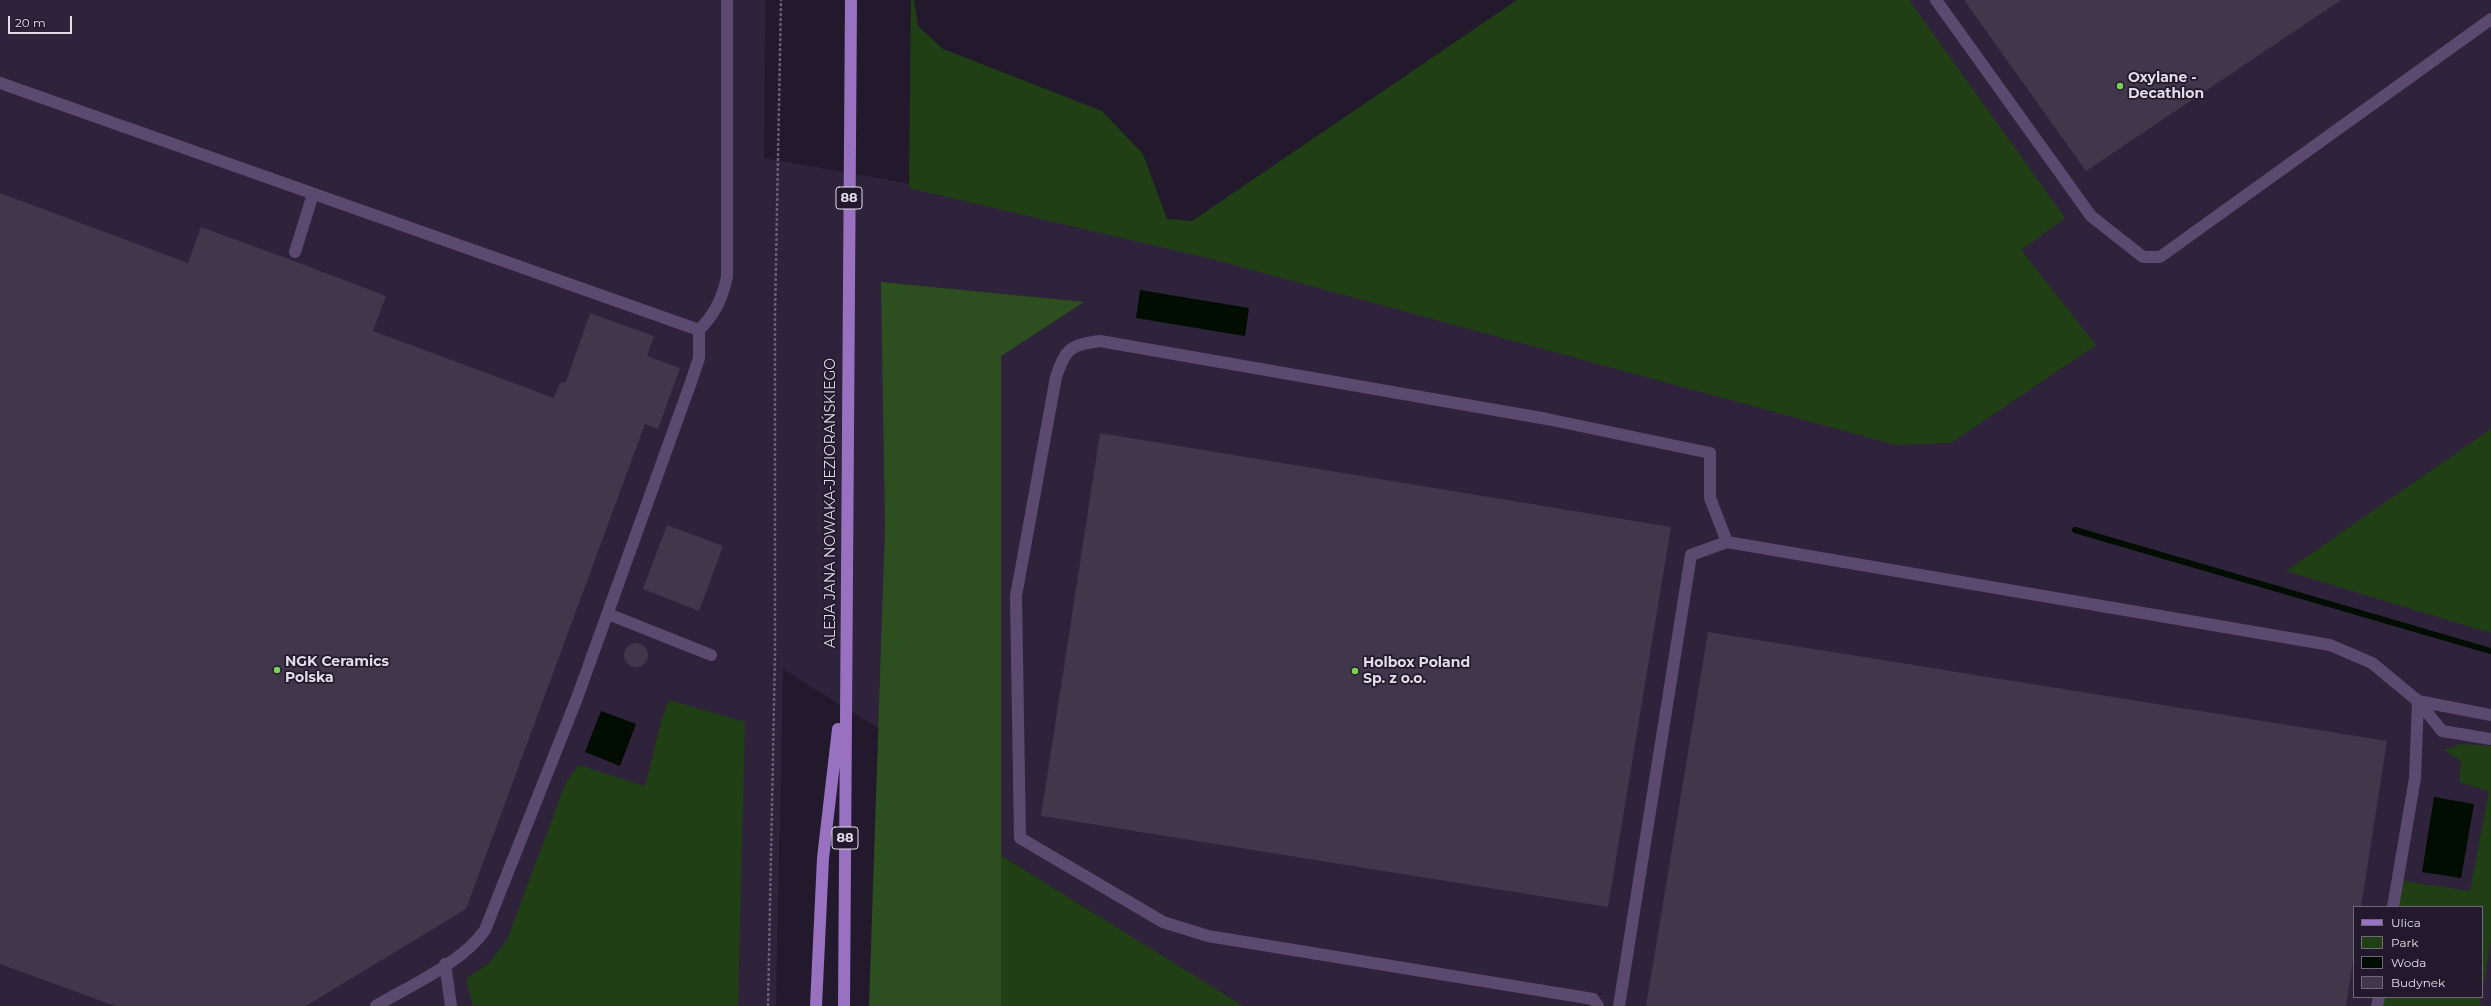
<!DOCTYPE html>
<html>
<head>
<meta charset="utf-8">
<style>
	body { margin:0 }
	#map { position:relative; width:2491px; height:1006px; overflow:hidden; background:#221a2c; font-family:Montserrat,sans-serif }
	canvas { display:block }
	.legend { position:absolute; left:2353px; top:906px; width:130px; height:92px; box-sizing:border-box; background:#221a2c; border:1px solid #6f6878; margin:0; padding:5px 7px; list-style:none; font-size:12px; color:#e2dce9 }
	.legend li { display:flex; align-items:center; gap:8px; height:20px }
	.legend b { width:20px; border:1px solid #6f6878 }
	.scale { position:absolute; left:8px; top:16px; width:64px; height:18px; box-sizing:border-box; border:2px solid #e2dce9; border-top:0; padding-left:5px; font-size:12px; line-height:14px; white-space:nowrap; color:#e2dce9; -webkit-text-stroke:3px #221a2c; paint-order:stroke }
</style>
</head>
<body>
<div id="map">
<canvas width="2491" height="1006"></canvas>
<ul class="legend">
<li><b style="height:5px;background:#9872c1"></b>Ulica</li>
<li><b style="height:11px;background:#203f14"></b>Park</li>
<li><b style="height:11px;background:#000d00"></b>Woda</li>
<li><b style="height:11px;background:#40374b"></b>Budynek</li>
</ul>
<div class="scale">20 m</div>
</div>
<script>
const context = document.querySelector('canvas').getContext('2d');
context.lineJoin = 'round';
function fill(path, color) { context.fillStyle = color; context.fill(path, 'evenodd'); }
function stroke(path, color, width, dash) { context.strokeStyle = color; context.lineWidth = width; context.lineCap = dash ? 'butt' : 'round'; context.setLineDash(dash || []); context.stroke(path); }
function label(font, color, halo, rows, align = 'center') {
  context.font = font + ' Montserrat,sans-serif'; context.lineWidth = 3.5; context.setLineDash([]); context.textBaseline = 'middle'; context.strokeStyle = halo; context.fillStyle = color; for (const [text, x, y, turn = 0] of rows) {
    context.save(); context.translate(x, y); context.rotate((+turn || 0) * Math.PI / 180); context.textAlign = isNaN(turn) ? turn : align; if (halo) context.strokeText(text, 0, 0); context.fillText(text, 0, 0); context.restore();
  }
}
fill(new Path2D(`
	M0 0H765L764 158 1201 235 1539 0H2491V1006H1240L999 854 878 728 783 669 776 1006H0ZM2354 907H2482V997H2354Z`), '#2e233a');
fill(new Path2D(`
	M911 0H914L918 26 943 49 1102 111 1143 154 1167 219 1192 221 1517 0H1909L2065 218 2021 250 2096 345 1951 443 1896 445 1212 259 909 188Z
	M2491 429V633L2286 571Z
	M669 700 745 722 738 1006H473L466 979 489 963 507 940 566 782 579 765 645 786 662 718Z
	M2461 744 2491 746V939L2482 994V907H2399L2403 881 2470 891 2489 791 2459 782 2461 761 2444 750Z
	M999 854 1243 1006H1001Z
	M2384 997H2481L2480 1006H2383Z`), '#203f14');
fill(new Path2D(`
	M881 282 1084 302 1001 356V1006H869L885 528Z`), '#2d4f20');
fill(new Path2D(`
	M1140 290 1249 308 1245 336 1136 318Z
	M601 711 636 724 620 766 585 752Z
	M2434 797 2474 804 2461 878 2422 872Z`), '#000d00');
stroke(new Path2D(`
	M2075 530 2491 651`), '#000d00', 6);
fill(new Path2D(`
	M1964 0H2341L2086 171Z
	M0 193 188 263 201 227 294 261 386 296 373 331 554 398 560 383 566 382 590 313 654 336 647 356 680 368 658 429 645 424 466 909 306 1006H115L0 964Z
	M1100 433 1671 527 1608 907 1041 816Z
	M667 525 723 546 699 611 643 589Z
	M1708 632 2387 741 2361 907H2354V953L2346 1006H1646Z
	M624 655a12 12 0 1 1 24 0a12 12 0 1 1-24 0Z`), '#40374b');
stroke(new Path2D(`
	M768 1006 775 655V315L781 0`), '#676070', 2.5, [3, 2]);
stroke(new Path2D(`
	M1936 0 2091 216 2143 257H2160L2491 19
	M0 83 699 330V358L691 382 577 698 485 930C462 963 411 985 376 1006
	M295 252 313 194
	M699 330C715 314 722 299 727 277V0
	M608 614 711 655
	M2418 701 2442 731 2491 739
	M2393 907 2415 778 2418 701
	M445 964 451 1006
	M1598 1006 1593 999 1208 936 1163 922 1020 838 1016 596 1056 377C1066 348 1070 345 1100 341L1547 419 1710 453V498L1727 542
	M1619 1006 1691 555 1727 542 2330 645 2372 663 2418 701 2491 715
	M2377 1006 2379 997`), '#5b496f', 12);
stroke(new Path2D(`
	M816 1006 823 858 838 729
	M844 1006 851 0`), '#9872c1', 12);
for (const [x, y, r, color] of [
	[2120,86,4,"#7ad157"],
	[277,670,4,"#7ad157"],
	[1355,671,4,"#7ad157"]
]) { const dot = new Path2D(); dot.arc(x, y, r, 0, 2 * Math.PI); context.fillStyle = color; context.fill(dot); stroke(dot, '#221a2c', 1.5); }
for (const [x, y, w] of [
	[849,198,26],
	[845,838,26]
]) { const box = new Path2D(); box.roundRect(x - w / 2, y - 11, w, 22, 3); context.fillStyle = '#221a2c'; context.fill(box); stroke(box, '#e2dce9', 1); }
label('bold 13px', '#e2dce9', null, [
	["88",849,198],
	["88",845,838]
]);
label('bold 14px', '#e2dce9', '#221a2c', [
	["Oxylane -",2128,78],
	["Decathlon",2128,94],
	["NGK Ceramics",285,662],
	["Polska",285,678],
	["Holbox Poland",1363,663],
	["Sp. z o.o.",1363,679]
], 'left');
label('14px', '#e2dce9', '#221a2c', [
	["ALEJA JANA NOWAKA-JEZIORAŃSKIEGO",831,503,-90]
]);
</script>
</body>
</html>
